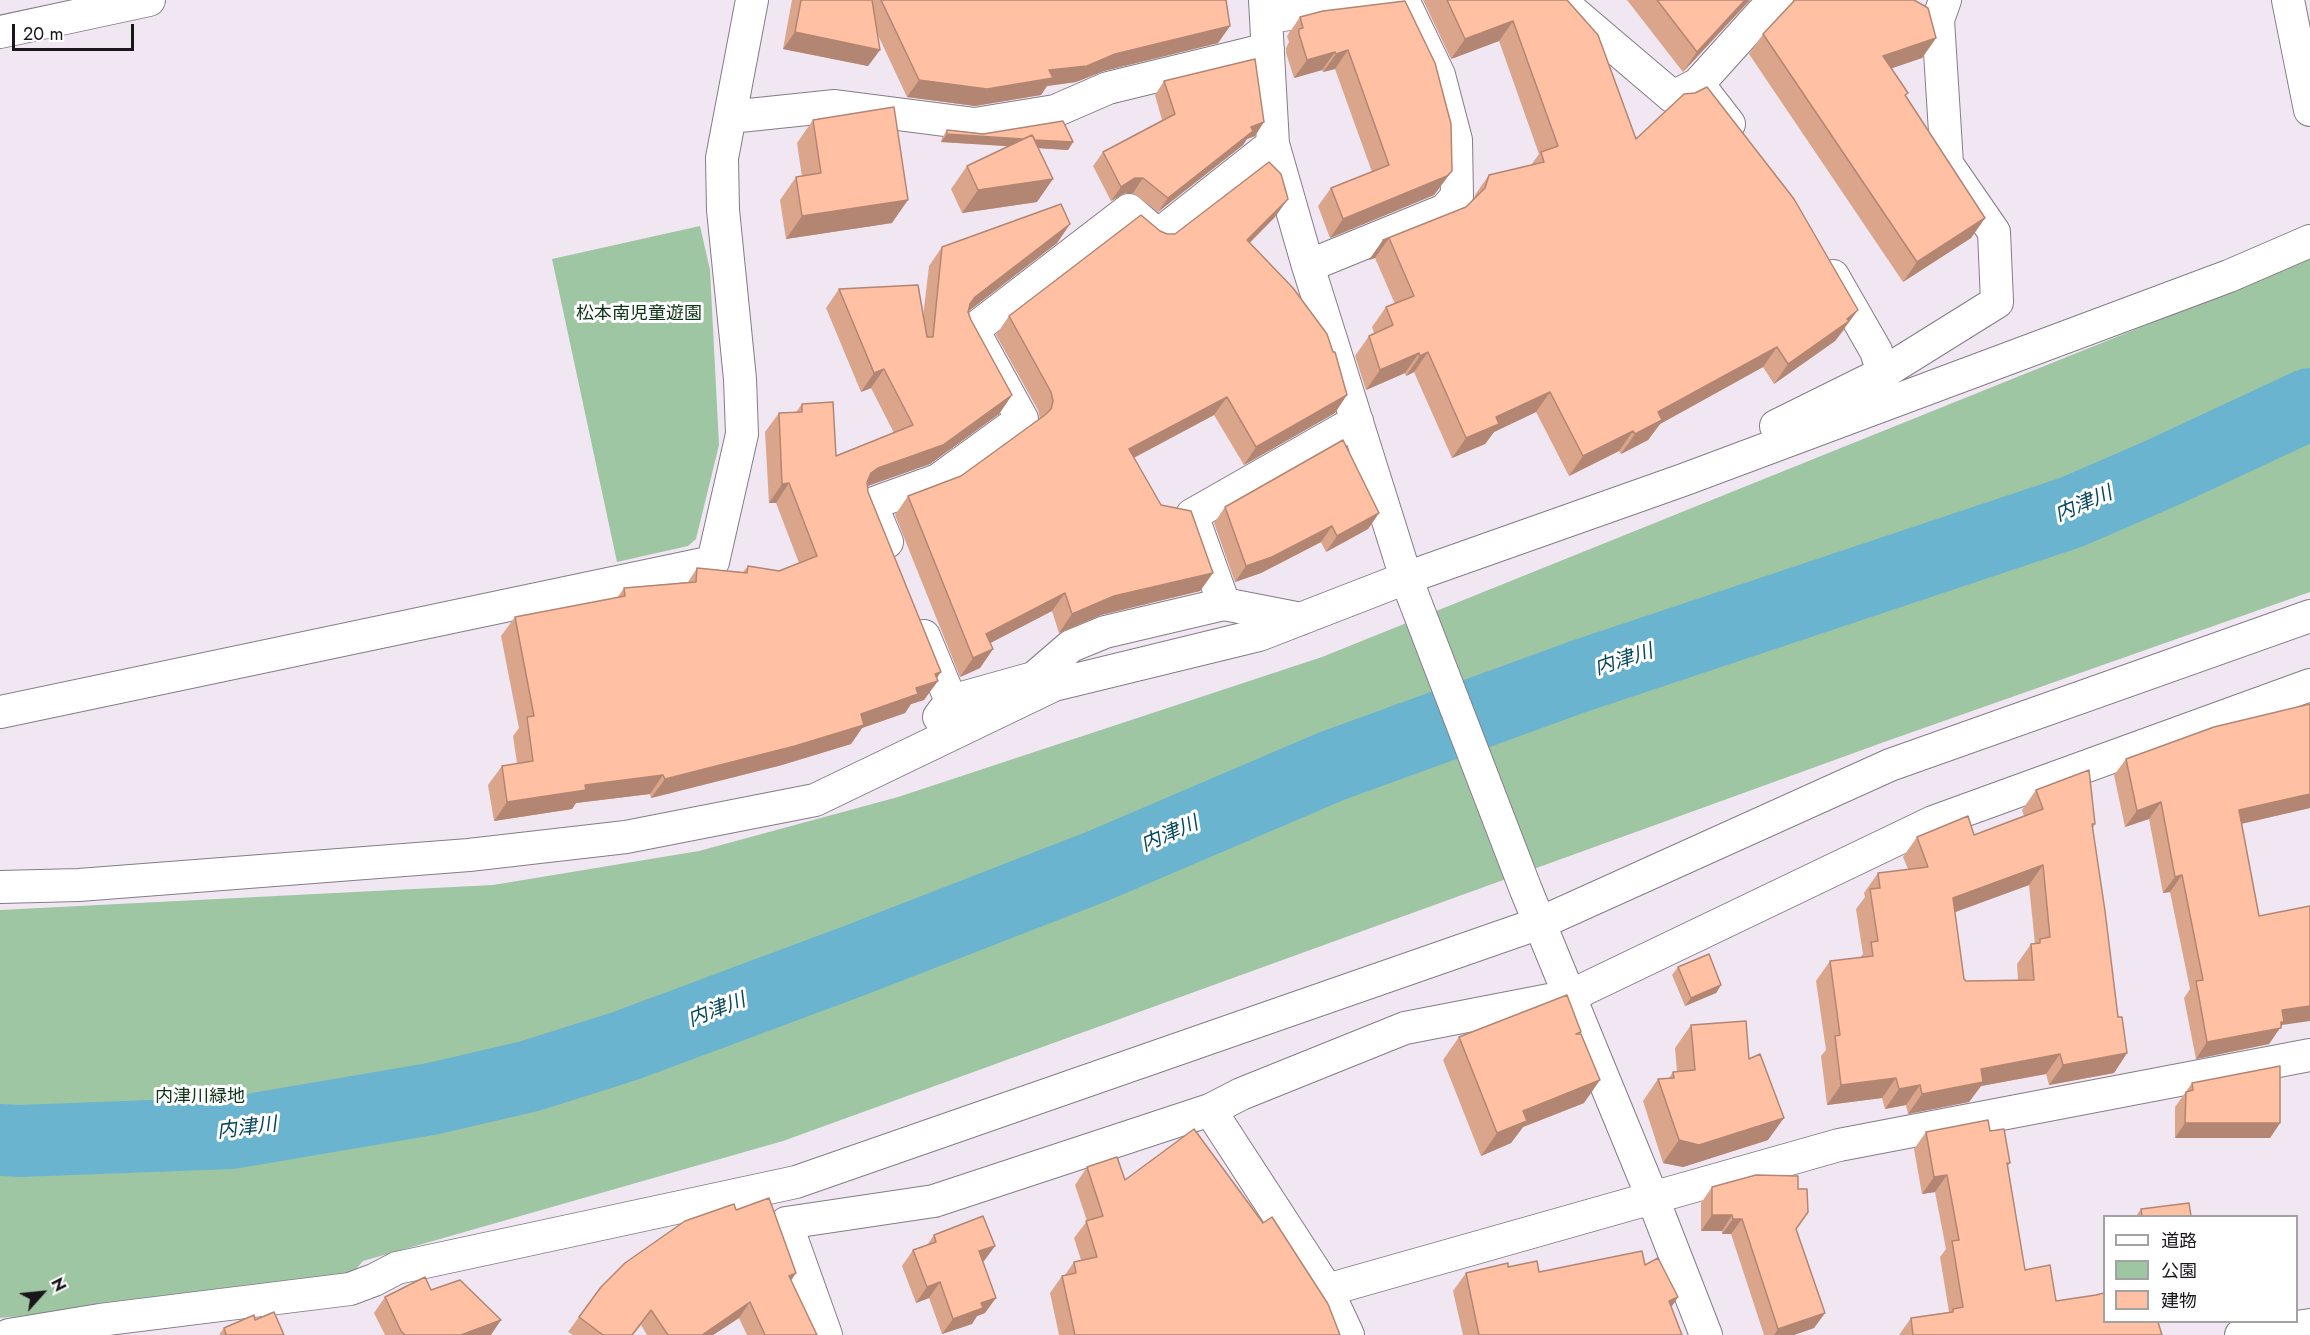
<!DOCTYPE html>
<html>
<head>
<meta charset="utf-8">
<style>
	body { margin:0 }
	#map { position:relative; width:2310px; height:1335px; overflow:hidden; background:#f0e7f3; font-family:Jost,"Noto Sans JP",sans-serif }
	canvas { display:block }
	.legend { position:absolute; left:2103px; top:1215px; width:195px; height:108px; box-sizing:border-box; background:#fff; border:2px solid #a3a2a3; margin:0; padding:8px 10px; list-style:none; font-size:18px; color:#19161a }
	.legend li { display:flex; align-items:center; gap:12px; height:30px }
	.legend b { width:30px; border:2px solid #a3a2a3 }
	.north { position:absolute; left:12px; top:1263px; width:60px; height:60px; -webkit-text-stroke:4px #fff; paint-order:stroke; rotate:63deg; font-size:16px; font-weight:700; line-height:24px; text-align:center; color:#19161a }
	.north::after { content:''; display:block; margin:auto; width:21px; height:27px; background:#19161a; clip-path:polygon(50% 0,100% 100%,50% 72%,0 100%) }
	.scale { position:absolute; left:12px; top:24px; width:122px; height:27px; box-sizing:border-box; border:3px solid #19161a; border-top:0; padding-left:8px; font-size:18px; line-height:21px; white-space:nowrap; color:#19161a; -webkit-text-stroke:4px #fff; paint-order:stroke }
</style>
</head>
<body>
<div id="map">
<canvas width="2310" height="1335"></canvas>
<ul class="legend">
<li><b style="height:8px;background:#fff"></b>道路</li>
<li><b style="height:16px;background:#9fc6a2"></b>公園</li>
<li><b style="height:16px;background:#ffc0a3"></b>建物</li>
</ul>
<div class="north">N</div>
<div class="scale">20 m</div>
</div>
<script>
const context = document.querySelector('canvas').getContext('2d');
context.lineJoin = 'round';
function fill(path, color) { context.fillStyle = color; context.fill(path, 'evenodd'); }
function stroke(path, color, width, dash) { context.strokeStyle = color; context.lineWidth = width; context.lineCap = dash ? 'butt' : 'round'; context.setLineDash(dash || []); context.stroke(path); }
function label(font, color, halo, rows, align = 'center') {
  context.font = font + ' Jost,"Noto Sans JP",sans-serif'; context.lineWidth = 6; context.setLineDash([]); context.textBaseline = 'middle'; context.strokeStyle = halo; context.fillStyle = color; for (const [text, x, y, turn = 0] of rows) {
    context.save(); context.translate(x, y); context.rotate((+turn || 0) * Math.PI / 180); context.textAlign = isNaN(turn) ? turn : align; if (halo) context.strokeText(text, 0, 0); context.fillText(text, 0, 0); context.restore();
  }
}
fill(new Path2D(`
	M700 226 710 270 719 445 696 539 688 546 617 562 552 259Z
	M2310 254V592L1887 741 783 1141 363 1261 346 1281 204 1299 0 1318V910L493 885 699 851 898 797 1322 657 2233 290Z`), '#9fc6a2');
stroke(new Path2D(`
	M0 1140 20 1141 231 1133 431 1099 530 1076 625 1046 856 960 1098 866 1332 766 1580 676 2072 512 2164 472 2310 404`), '#6bb4cf', 72);
const street = new Path2D(`
	M1265 0 1273 144 1308 266 1406 578 1526 890 1653 1199 1706 1335
	M1559 0 1673 97 1698 84 1762 13 1777 0
	M2288 0 2310 110
	M1266 17 1402 0
	M0 32 149 0
	M1698 84 1729 124
	M730 117 835 106 975 124 1055 111 1108 88 1268 49
	M1308 266 1445 210 1457 196 1456 140 1439 75 1403 0
	M1833 276 1876 351 1883 373
	M1776 426 1883 373 1997 302 1994 232 1947 164 1938 20 1945 0
	M887 542 871 504 938 480 1022 419 973 330 1129 210 1158 235 1273 144
	M1224 604 1192 515 1357 421
	M924 636 951 701
	M1035 677 1071 646 1105 632 1224 604 1301 619
	M0 712 713 562 742 434 740 379 723 210 722 158 752 0
	M939 717 951 701 1037 677
	M0 887 79 885 469 855 626 837 815 800 1054 685 1259 635 1406 578 1683 480 2229 276 2310 241
	M1210 1110 1327 1290 1348 1335
	M1327 1290 1839 1145 2310 1055
	M9 1335 100 1320 350 1289 374 1280 397 1268 796 1182 1540 923 1890 765 2310 616
	M826 1335 786 1223 934 1201 1210 1110 1241 1094 1405 1028 1570 996 1933 822 2310 685
	M2241 1335 2310 1325`);
stroke(street, '#847c87', 34);
stroke(street, '#fff', 32);
fill(new Path2D(`
	M792 0H1226L1230 26 1218 43 1104 71 1076 82 1047 86 1041 95 975 106 907 97 877 33 880 50 868 66 783 49Z
	M1423 0H1567L1636 139 1844 330 1835 341 1774 384 1763 367 1660 424 1648 440 1621 454 1619 451 1569 476 1536 412 1494 432 1485 444 1452 458 1414 372 1406 376 1405 373 1366 390 1355 356 1369 336 1374 333 1372 327 1386 307 1395 304 1375 258 1369 260 1383 240 1466 207 1474 199 1475 195 1489 175 1531 165 1539 154 1499 41 1451 59Z
	M1627 0H1750L1683 72Z
	M1794 0H1914L1936 38 1922 58 1892 68 1906 96 1985 218 1971 238 1903 282 1749 54 1763 34Z
	M1323 11 1452 171 1434 195 1330 238 1318 206 1331 188 1372 172 1335 69 1323 72 1322 70 1294 78 1286 53V48L1289 42 1287 36 1300 17Z
	M1164 81 1255 136 1247 139 1243 145 1158 212 1133 193H1125L1111 201 1093 166 1103 152 1162 120 1155 95Z
	M813 120 892 223 786 239 780 200 796 177H802L797 143Z
	M947 130 1073 142 1068 150 1039 148 1037 202 962 213 951 189 967 166 1008 146 941 142 942 138Z
	M1275 217 1250 243 1335 413 1244 465 1214 415 1134 458 1161 505 1213 573 1200 591 1101 615 1059 633 1052 611 990 643 993 649 980 668 960 677 895 515 908 496 961 476 1040 419 1038 410 996 335 1009 316 1160 231 1167 234H1175Z
	M1070 224 1057 243 969 311 971 320 1012 395 999 414 930 464 867 486 868 492 937 678 924 700 911 704 905 713 862 728 851 744 782 765 651 798 650 794 576 803 572 809 494 821 488 785 502 766 517 763 513 736 519 728 501 636 515 617 617 598 624 588 688 582 697 568 743 572 748 566 779 571 799 563 776 503H769L765 432 779 413 796 412 802 404 836 456 894 433 871 388 861 392 826 308 839 289 923 317 929 266 942 247Z
	M1225 507 1379 513 1368 529 1326 552 1321 542 1261 573 1235 582 1214 523Z
	M2310 704V808L2241 824 2259 916 2282 1025 2269 1044 2196 1059 2184 998 2190 989 2170 892 2163 893 2149 819 2125 827 2114 775 2126 759Z
	M2036 790 2095 824 2093 828 2118 1017 2127 1053 2114 1073 2049 1085 2046 1074 1981 1086 1969 1102 1908 1114 1906 1105 1885 1109 1882 1098 1827 1105 1821 1056 1826 1050 1816 981 1830 961 1860 958 1863 954 1856 909 1865 897 1864 893 1878 873 1908 869 1903 857 1917 837 1974 835 2024 816 2022 810ZM2029 885 2035 944H2031L2017 964 2018 980 1966 981 1964 979 1955 912Z
	M1678 967 1721 985 1716 993 1685 1006 1672 975Z
	M1691 1025 1749 1059 1768 1140 1683 1167 1663 1163 1643 1101 1658 1079 1669 1078 1673 1072H1677L1675 1048Z
	M1581 1032 1580 1034 1584 1103 1523 1127 1511 1143 1481 1156 1443 1060 1459 1037Z
	M2192 1083 2280 1123 2270 1138H2175V1107Z
	M1990 1131 2010 1163 2008 1166 2025 1270 2056 1301 2162 1335H1899L1911 1318 1949 1312 1940 1257 1946 1249 1935 1192 1922 1194 1914 1149 1926 1132Z
	M1087 1167 1125 1180 1340 1335H1059L1050 1293 1062 1276 1065 1275 1074 1262 1081 1260 1074 1238 1087 1221 1075 1185Z
	M1712 1187 1796 1229 1825 1313 1814 1328 1794 1335H1764L1731 1234H1722V1231H1701V1203Z
	M2141 1209 2191 1216H2136Z
	M736 1210 796 1273 791 1280 817 1335H747L739 1318 713 1335H647L641 1325 633 1335H573L568 1332 579 1317Z
	M934 1235 995 1246 983 1262 985 1313 977 1316 972 1324 942 1334 929 1298 916 1303 902 1266 913 1250 927 1245Z
	M1645 1265 1678 1297 1671 1307 1682 1335H1463L1453 1291 1466 1273 1508 1267 1539 1272Z
	M431 1290 491 1335H385L374 1313 385 1297Z
	M255 1320 284 1335H219L224 1328Z`), '#dba58c');
fill(new Path2D(`
	M1745 0H1750L1683 72 1697 52Z
	M1513 21 1499 41 1451 59 1465 39Z
	M1230 26 1218 43 1104 71 1076 82 1047 86 1041 95 975 106 907 97 919 80 1049 70Z
	M795 32 880 50 868 66 783 49Z
	M1936 38 1922 58 1869 76 1883 56Z
	M1348 50 1335 69 1323 72 1336 54Z
	M1335 52 1322 70 1294 78 1307 60Z
	M1264 122 1255 136 1247 139 1243 145 1158 212 1168 198 1251 127Z
	M947 134 1073 142 1068 150 941 142Z
	M1452 171 1434 195 1330 238 1343 219Z
	M1135 178H1143L1133 193H1125L1111 201 1121 187Z
	M1053 179 1037 202 962 213 978 190Z
	M1288 199 1275 217 1234 258 1247 240Z
	M908 200 892 223 786 239 802 216Z
	M1985 218 1971 238 1903 282 1917 262Z
	M1070 224 1057 243 962 316 975 297Z
	M1389 238 1375 258 1369 260 1383 240Z
	M1858 310 1835 341 1774 384 1788 364Z
	M1777 347 1763 367 1660 424 1648 440 1621 454 1635 434 1658 412Z
	M1428 352 1414 372 1406 376 1420 356Z
	M1419 353 1405 373 1366 390 1380 370Z
	M884 369 871 388 861 392 874 373Z
	M1550 392 1536 412 1494 432 1485 444 1452 458 1466 438 1496 417Z
	M1012 395 999 414 930 464 865 487 871 473 878 468Z
	M1347 395 1335 413 1244 465 1256 447Z
	M1227 397 1214 415 1116 467 1129 449Z
	M1633 431 1619 451 1569 476 1583 456Z
	M789 483 776 503H769L782 484Z
	M1379 513 1368 529 1326 552 1337 536Z
	M1332 526 1321 542 1261 573 1235 582 1246 566Z
	M1213 573 1200 591 1101 615 1059 633 1072 614 1114 596Z
	M1065 593 1052 611 973 652 986 634Z
	M993 649 980 668 960 677 973 658Z
	M941 672 934 682 938 681 924 700 911 704 905 713 862 728 851 744 782 765 651 798 665 779 861 714 916 688 935 674Z
	M663 775 650 794 576 803 572 809 494 821 507 802 585 785Z
	M2310 794V808L2227 827 2239 810Z
	M2161 802 2149 819 2125 827 2137 811Z
	M2043 865 2029 885 1939 918 1953 898Z
	M2182 875 2170 892 2163 893 2175 877Z
	M1721 985 1716 993 1685 1006 1691 998Z
	M2310 1006V1021L2282 1025 2269 1044 2196 1059 2207 1042 2282 1010Z
	M2127 1053 2114 1073 2049 1085 2063 1065Z
	M2060 1054 2046 1074 1981 1086 1969 1102 1908 1114 1922 1094 1981 1069Z
	M1896 1078 1882 1098 1827 1105 1841 1085Z
	M1600 1080 1584 1103 1523 1127 1511 1143 1481 1156 1497 1133 1523 1111Z
	M1920 1085 1906 1105 1885 1109 1899 1089Z
	M1784 1118 1768 1140 1683 1167 1663 1163 1679 1140Z
	M2185 1123H2280L2270 1138H2175Z
	M1947 1175 1935 1192 1922 1194 1934 1177Z
	M1712 1215H1732L1722 1231H1701Z
	M1733 1219H1742L1731 1234H1722Z
	M995 1246 984 1261 968 1267 979 1251Z
	M796 1273 786 1288 789 1276Z
	M940 1282 929 1298 916 1303 927 1287Z
	M1678 1297 1666 1315 1669 1301Z
	M996 1298 985 1313 977 1316 972 1324 942 1334 953 1319 981 1303Z
	M750 1302 739 1318 713 1335H702Z
	M1825 1313 1814 1328 1794 1335H1774L1778 1329Z
	M501 1320 491 1335H461Z`), '#b28672');
const building = new Path2D(`
	M801 0H872L880 50 795 32Z
	M881 0H1226L1230 26 1115 54 1087 66 1049 70 1053 78 987 89 919 80Z
	M1447 0H1567L1598 35 1636 139 1684 94 1695 93 1707 87 1794 199 1858 310 1847 319 1849 321 1788 364 1777 347 1658 412 1662 420 1635 434 1633 431 1583 456 1550 392 1496 417 1499 424 1466 438 1428 352 1420 356 1419 353 1380 370 1369 336 1393 325 1386 307 1414 296 1389 238 1383 240 1466 207 1485 188 1489 175 1544 162 1541 152 1558 146 1513 21 1465 39Z
	M1657 0H1745L1697 52Z
	M1795 0H1914L1928 8 1936 38 1883 56 1908 93 1905 95 1985 218 1917 262 1763 34Z
	M1405 1 1435 63 1451 124 1452 171 1447 176 1343 219 1331 188 1389 165 1348 50 1336 54 1335 52 1307 60 1299 34V29L1303 28 1300 17 1323 11Z
	M1255 59 1264 122 1251 127 1253 131 1168 198 1143 178H1135L1121 187 1103 152 1175 114 1164 81Z
	M894 107 908 200 802 216 796 177 821 173 813 120Z
	M1063 121 1073 142 1035 140 1032 135 1023 139 947 134V130L983 134Z
	M1032 135 1053 179 978 190 967 166Z
	M1269 162 1281 174 1288 199 1247 240 1293 288 1327 334 1333 352H1335L1347 395 1256 447 1227 397 1129 449 1161 505 1191 511 1213 573 1114 596 1072 614 1065 593 986 634 993 649 973 658 908 496 961 476 1045 415 1051 409 1053 401 1051 392 1009 316 1141 215 1160 231 1167 234H1175Z
	M1061 204 1070 224 975 297 970 304 968 312 971 320 1012 395 943 445 878 468 871 473 867 482 868 492 941 672 935 674 938 681 916 688 918 694 861 714 864 725 795 746 665 779 663 775 585 785 586 790 507 802 502 766 533 761 527 717 534 716 515 617 625 596 624 588 696 582 697 568 747 573 748 566 779 571 817 556 789 483 782 484 779 413 802 412V404L833 402 836 456 913 425 884 369 874 373 839 289 918 285 927 337H933L942 247Z
	M1343 440 1379 513 1337 536 1332 526 1272 557 1246 566 1225 507Z
	M2310 704V794L2239 810 2259 916 2310 906V1006L2282 1010 2284 1022H2281V1028L2207 1042 2196 981 2203 980 2182 875 2175 877 2161 802 2137 811 2126 759 2214 727Z
	M2089 770 2095 824H2092L2105 911 2118 1017H2122L2127 1053 2063 1065 2060 1054 1981 1069 1983 1082 1922 1094 1920 1085 1899 1089 1896 1078 1841 1085 1835 1036 1840 1035 1830 961 1873 956 1871 942 1878 941 1870 889 1880 888 1878 873 1928 867 1917 837 1968 816 1974 835 2043 809 2036 790ZM2043 865 2050 937 2040 939V943L2031 944 2034 980 1966 981 1964 979 1953 898Z
	M1709 954 1721 985 1691 998 1678 967Z
	M1567 995 1581 1032 1576 1034H1581L1600 1080 1523 1111 1527 1121 1497 1133 1459 1037Z
	M1746 1021 1749 1059 1760 1054 1784 1118 1699 1145 1679 1140 1658 1079 1674 1078 1673 1072 1695 1070 1691 1025Z
	M2280 1066V1123H2185L2186 1092 2193 1090 2192 1083Z
	M1988 1120 1990 1131 2004 1129 2010 1163H2007L2025 1270 2050 1265 2056 1301 2096 1295 2104 1293V1322H2158L2162 1335H1913L1911 1318 1953 1312V1309L1963 1307 1952 1241 1959 1240 1947 1175 1934 1177 1926 1132Z
	M1194 1129 1263 1223 1272 1217 1328 1304 1340 1335H1075L1062 1276 1076 1273 1074 1262 1097 1257 1086 1221 1103 1216 1087 1167 1117 1157 1125 1180Z
	M1756 1175 1798 1176V1189H1807L1808 1212 1796 1229 1825 1313 1778 1329 1742 1219H1733L1732 1215H1712V1187Z
	M769 1198 796 1273 789 1276 817 1335H765L750 1302 702 1335H668L651 1310 632 1335H603L579 1317 601 1287 625 1263 685 1221 734 1204 736 1210Z
	M2189 1203 2191 1216H2142L2141 1209Z
	M983 1216 995 1246 979 1251 996 1298 981 1303 983 1308 953 1319 940 1282 927 1287 913 1250 936 1242 934 1235Z
	M1642 1251 1645 1265 1658 1258 1678 1297 1669 1301 1682 1335H1479L1466 1273 1508 1263V1267L1537 1261 1539 1272Z
	M425 1277 431 1290 460 1280 501 1320 461 1335H405L401 1331 385 1297Z
	M274 1312 284 1335H225L226 1334 224 1328 254 1315 255 1320Z`);
fill(building, '#ffc0a3');
stroke(building, '#b28672', 1.5);
label('18px', '#0e3315', '#fff', [
	["松本南児童遊園",639,315],
	["内津川緑地",200,1098]
]);
label('italic 20px', '#05485b', '#fff', [
	["内津川",2084,505,-23],
	["内津川",1624,661,-18],
	["内津川",1170,835,-23],
	["内津川",717,1011,-21],
	["内津川",247,1129,-7]
]);
</script>
</body>
</html>
